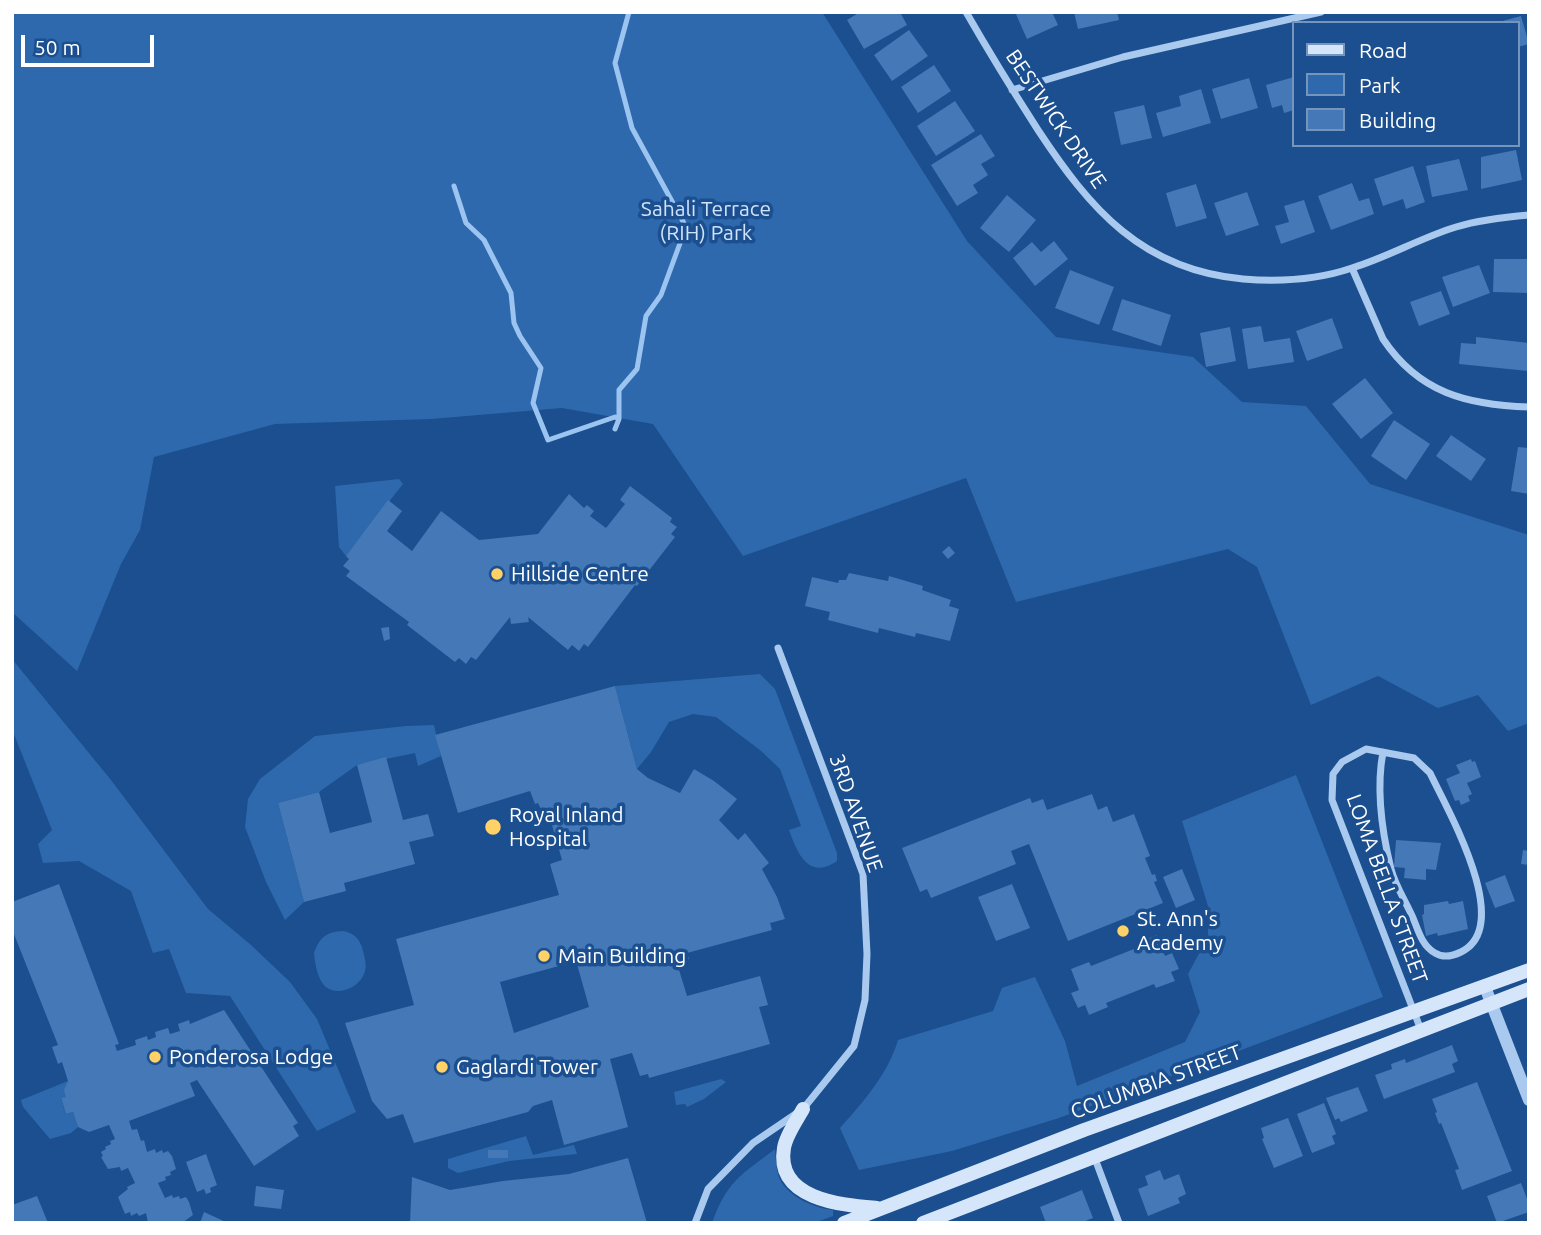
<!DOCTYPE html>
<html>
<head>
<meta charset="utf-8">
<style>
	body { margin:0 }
	#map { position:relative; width:1541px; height:1235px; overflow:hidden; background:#1b4f8f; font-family:Ubuntu,sans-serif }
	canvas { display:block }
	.frame { position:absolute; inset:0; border:14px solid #fff; pointer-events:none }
	.legend { position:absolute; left:1292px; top:21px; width:228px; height:126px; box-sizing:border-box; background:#1b4f8f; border:2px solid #7695bc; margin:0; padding:9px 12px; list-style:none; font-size:21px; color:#fff }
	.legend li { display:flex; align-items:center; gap:14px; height:35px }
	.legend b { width:35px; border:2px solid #7695bc }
	.scale { position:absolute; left:21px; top:35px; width:133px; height:32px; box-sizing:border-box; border:4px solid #fff; border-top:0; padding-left:9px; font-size:21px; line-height:24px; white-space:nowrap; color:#fff; -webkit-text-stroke:5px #1b4f8f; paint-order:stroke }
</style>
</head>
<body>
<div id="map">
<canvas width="1541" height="1235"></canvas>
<div class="frame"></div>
<ul class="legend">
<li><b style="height:9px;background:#d6e6fa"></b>Road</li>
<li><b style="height:19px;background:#2e69ad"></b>Park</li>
<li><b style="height:19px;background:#4478b7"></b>Building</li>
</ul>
<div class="scale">50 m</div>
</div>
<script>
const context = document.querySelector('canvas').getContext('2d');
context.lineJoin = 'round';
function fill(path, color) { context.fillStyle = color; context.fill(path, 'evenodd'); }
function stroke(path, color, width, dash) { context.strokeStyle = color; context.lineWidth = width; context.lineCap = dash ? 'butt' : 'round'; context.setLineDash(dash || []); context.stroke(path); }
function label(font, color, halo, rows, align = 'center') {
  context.font = font + ' Ubuntu,sans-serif'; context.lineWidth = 7; context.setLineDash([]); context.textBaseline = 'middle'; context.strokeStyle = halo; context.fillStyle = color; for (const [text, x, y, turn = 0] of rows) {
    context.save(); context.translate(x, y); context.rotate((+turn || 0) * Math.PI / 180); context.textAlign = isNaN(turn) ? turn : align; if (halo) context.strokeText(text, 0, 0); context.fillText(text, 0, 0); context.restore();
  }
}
fill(new Path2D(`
	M12 12H822L967 241 1056 337 1193 357 1242 402 1306 406 1370 484 1529 535V723L1508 731 1478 695 1438 708 1378 676 1311 705 1257 567 1228 549 1016 602 966 478 743 556 653 424 562 408 431 419 275 424 154 457 140 530 121 564 77 671 12 612Z
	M399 479 403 484 346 556 339 547 335 486Z
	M12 659 111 780 208 909 251 945 290 982 317 1019 356 1112 317 1131 230 996 186 993 169 949 153 953 131 891 79 861 43 863 38 844 52 830 12 729Z
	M760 674 775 689 837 853V861C808 881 797 852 789 830L801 826 780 769 760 750 716 717 693 714 669 722 651 752 637 769 615 686Z
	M434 725 441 756 418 766 415 753 357 765 319 792 278 803 304 902 285 920 266 882 245 827 248 799 260 779 315 736 406 726Z
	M1296 775 1383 997 1059 1118 952 1151 859 1170 840 1128C863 1102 888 1074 898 1040L993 1011 1002 988 1035 977 1065 1041 1077 1086 1185 1042 1200 1012 1188 974 1208 937V906L1182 821Z
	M343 931C353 933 358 937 362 947 364 956 368 965 364 974 358 989 334 998 323 984 317 976 315 963 314 953 320 937 326 932 343 931Z
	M721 1079 726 1082 704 1099 687 1107 685 1104 676 1105 674 1092Z
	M68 1081 66 1097 61 1099 66 1114 73 1112 78 1127 71 1133 50 1139 23 1107 21 1100Z
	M526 1136 533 1155 574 1145 577 1154 509 1161 458 1173 448 1168V1159Z
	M775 1149C776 1160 776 1174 782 1183 793 1199 815 1208 833 1210V1216L814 1223H712C727 1181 741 1175 775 1149Z`), '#2e69ad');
stroke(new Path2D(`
	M454 186 466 223 484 240 511 293 514 323 520 336 541 368 533 403 548 440 615 417 619 419
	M615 429 619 419V390L637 369 646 316 661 295 686 227 632 128 615 63 629 12`), '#9cc4f0', 5);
fill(new Path2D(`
	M860 12H900L907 25 864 49 847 20Z
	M1015 12H1052L1058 25 1027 39Z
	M1074 12H1117L1119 20 1078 29Z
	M1521 16 1529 44 1518 47V23L1499 22Z
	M909 30 928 56 892 81 874 55Z
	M934 65 951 91 918 113 901 87Z
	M1294 77V110L1284 113 1282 105 1272 108 1266 85Z
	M1249 78 1258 108 1221 119 1212 89Z
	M1201 89 1211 123 1163 137 1156 113 1181 106 1179 96Z
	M955 101 975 131 936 156 917 126Z
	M1144 105 1152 138 1121 145 1114 112Z
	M981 134 995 156 981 164 988 175 973 185 978 193 957 206 931 165Z
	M1516 150 1522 180 1481 189V157Z
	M1459 159 1468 190 1432 197 1426 166Z
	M1413 166 1425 202 1406 209 1403 199 1383 206 1374 179Z
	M1352 183 1359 201 1369 198 1374 214 1331 230 1318 196Z
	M1196 184 1207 218 1176 227 1166 193Z
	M1247 192 1259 225 1226 236 1214 203Z
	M1007 195 1036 220 1009 252 980 228Z
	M1304 200 1315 232 1281 244 1275 226 1289 222 1284 206Z
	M1054 241 1068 259 1035 286 1013 258 1032 242 1041 252Z
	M1494 259H1529V293L1493 292Z
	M1479 265 1490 293 1453 307 1442 277Z
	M1070 270 1114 287 1099 325 1055 308Z
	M1441 291 1450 314 1419 326 1410 302Z
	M1122 299 1171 315 1161 346 1112 330Z
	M1332 318 1343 348 1307 361 1296 331Z
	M1261 326 1264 342 1290 338 1294 362 1248 369 1242 329Z
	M1230 327 1236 361 1206 367 1200 333Z
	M1476 337 1529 343 1528 371 1459 364 1461 343 1476 344Z
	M1365 378 1393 413 1361 439 1332 404Z
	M1394 420 1430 444 1406 480 1371 456Z
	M1451 435 1486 459 1471 481 1436 456Z
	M1518 447 1529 448V494L1511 491Z
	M630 486 672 518 670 522 677 527 671 534 675 537 637 586 635 585 588 647 584 644 579 651 572 645 568 650 528 617 529 622 511 624 510 617 476 660 471 657 466 664 459 658 455 662 407 625 409 622 346 576 350 571 343 566 349 559 346 556 388 500 402 511 387 531 412 551 441 511 479 540 538 534 569 494 584 508 587 505 594 511 590 516 606 528 625 504 620 500Z
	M949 546 955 553 948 559 942 552Z
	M849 573 888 581 889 576 923 586 922 590 951 600 949 606 959 609 950 641 916 633 915 637 879 628 878 633 828 620 830 612 805 606 812 577 838 583 839 580H846Z
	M389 627 390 639 384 641 381 628Z
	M615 686 637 769 648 778 680 793 694 769 714 781 737 799 719 820 738 840 745 833 769 863 762 869 777 897 785 919 770 923 772 930 687 953 689 959 677 963 687 996 760 976 768 1005 759 1007 770 1044 649 1078 648 1074 640 1076 632 1053 610 1059 628 1127 564 1145 552 1100 533 1106 528 1112 414 1143 403 1114 387 1119 372 1101 345 1023 414 1005 396 939 559 895 550 864 562 860 548 811 543 813 538 803 535 804 530 791 458 813 435 735ZM570 963V965L577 964 589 1007 514 1033 500 982Z
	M386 757 403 820 428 814 434 836 409 842 415 864 344 883 346 891 304 902 278 803 319 792 330 833 372 822 357 765Z
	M1471 759 1472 762 1475 761 1481 777 1467 783 1472 794 1468 796 1470 801 1461 805 1459 800 1455 801 1446 779 1460 773 1456 765Z
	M1092 794 1098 810 1107 806 1113 822 1134 814 1150 856 1145 858 1152 875 1155 874 1157 881 1154 882 1163 903 1068 941 1029 844 1011 851 1016 864 931 898 927 889 920 892 902 848 1030 798 1032 803 1043 799 1047 810Z
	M1396 840 1441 843 1436 870 1426 869V880L1404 878 1405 868 1394 867Z
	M1523 850 1529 851V865L1521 864Z
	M1182 869 1195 900 1176 908 1163 877Z
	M1505 875 1515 901 1495 908 1485 883Z
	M59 884 119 1044 115 1045 117 1051 136 1045 135 1040 147 1036 148 1040 156 1037 155 1032 168 1028 170 1034 180 1031 178 1024 189 1020 190 1024 224 1010 298 1123 293 1126 299 1136 254 1166 197 1080 190 1083 195 1096 129 1121 132 1130 137 1129 141 1141 144 1140 147 1152 155 1149 156 1153 162 1150 163 1153 168 1151 172 1156 176 1169 170 1172 171 1175 165 1177 166 1180 158 1183 165 1198 172 1195 173 1198 179 1196 180 1199 186 1197 189 1202 193 1215 182 1223H148L146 1213 139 1216 137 1213 131 1216 130 1212 125 1214 118 1197 128 1189 127 1187 135 1183 128 1168 121 1171 120 1167 108 1169 101 1157 103 1156 101 1152 106 1149 105 1147 111 1144 110 1141 115 1139 109 1125 89 1132 78 1127 73 1112 66 1114 61 1098 66 1097 64 1090 68 1081 62 1062 58 1064 52 1047 58 1045 12 929V902Z
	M1012 884 1030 928 996 941 978 897Z
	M1448 901 1449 904 1463 901 1468 929 1438 936 1437 933 1426 936 1422 915 1424 914V905Z
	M1157 935 1165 956 1172 953 1179 969 1171 972 1175 981 1156 988 1154 984 1106 1003 1108 1007 1089 1015 1085 1005 1078 1008 1071 993 1079 990 1071 969 1089 962 1091 966 1139 947 1138 943Z
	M1452 1045 1458 1061 1452 1064 1455 1072 1384 1099 1375 1075 1392 1069 1391 1064 1405 1059 1406 1063Z
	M1477 1082 1512 1171 1462 1190 1455 1170 1459 1169 1441 1123 1439 1124 1435 1113 1437 1112 1432 1099Z
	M1358 1087 1368 1111 1341 1122 1339 1118 1335 1120 1326 1098Z
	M1324 1103 1336 1134 1332 1136 1335 1144 1312 1153 1297 1114Z
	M1288 1118 1303 1156 1274 1168 1262 1139 1264 1138 1261 1128Z
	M488 1150H508V1158H488Z
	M206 1154 217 1185 210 1188 211 1192 206 1194 204 1189 197 1192 186 1162Z
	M628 1158 647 1223H410L412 1177 450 1190 503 1181 569 1174Z
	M1160 1170 1164 1180 1179 1174 1186 1194 1178 1198 1180 1203 1148 1216 1138 1189 1148 1185 1145 1176Z
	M1521 1183 1529 1204V1212L1497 1223 1487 1196Z
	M256 1186 284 1190 281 1209 254 1206Z
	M1082 1190 1093 1218 1080 1223H1046L1040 1207Z
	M37 1196 48 1223H12V1205Z
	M204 1212 228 1223H200Z`), '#4478b7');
stroke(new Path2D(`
	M966 12C989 52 1013 91 1038 130 1090 209 1142 270 1243 279 1280 282 1317 280 1352 268 1388 257 1420 238 1456 227 1479 220 1505 217 1529 215
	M1012 90 1123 57 1321 12
	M1352 268 1383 339C1419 393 1467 405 1529 407
	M1383 752C1376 789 1382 832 1391 869 1395 885 1406 902 1413 918 1418 930 1422 946 1435 953 1443 958 1453 956 1461 952 1515 926 1447 809 1430 773L1414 758 1366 749 1342 762 1333 774 1332 800 1421 1030
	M1094 1156 1119 1223
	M695 1223 708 1189 753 1143 803 1109 854 1046 865 1000 867 954 863 874 778 648`), '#a9c9ee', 7);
stroke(new Path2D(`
	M1485 987 1529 1100`), '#a9c9ee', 12);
stroke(new Path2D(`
	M803 1109C797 1120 786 1135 784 1148 775 1200 843 1205 877 1208
	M844 1223 1084 1130 1529 970
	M923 1223 1529 989`), '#d6e6fa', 14);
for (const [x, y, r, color] of [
	[497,574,7,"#ffd166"],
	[493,827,9,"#ffd166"],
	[1123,931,7,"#ffd166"],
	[544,956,7,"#ffd166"],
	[155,1057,7,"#ffd166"],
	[442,1067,7,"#ffd166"]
]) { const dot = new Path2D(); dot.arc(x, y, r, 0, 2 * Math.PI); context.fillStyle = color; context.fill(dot); stroke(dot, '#1b4f8f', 2.5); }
label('21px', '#fff', '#1b4f8f', [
	["BESTWICK DRIVE",1056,119,56],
	["3RD AVENUE",856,813,71],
	["LOMA BELLA STREET",1387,889,70],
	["COLUMBIA STREET",1156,1082,-20]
]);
label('21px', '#cfe3fa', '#1b4f8f', [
	["Sahali Terrace",706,209],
	["(RIH) Park",706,233]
]);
label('21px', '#fff', '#1b4f8f', [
	["Hillside Centre",511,574],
	["Royal Inland",509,815],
	["Hospital",509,839],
	["St. Ann's",1137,919],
	["Academy",1137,943],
	["Main Building",558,956],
	["Ponderosa Lodge",169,1057],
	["Gaglardi Tower",456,1067]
], 'left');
</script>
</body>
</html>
